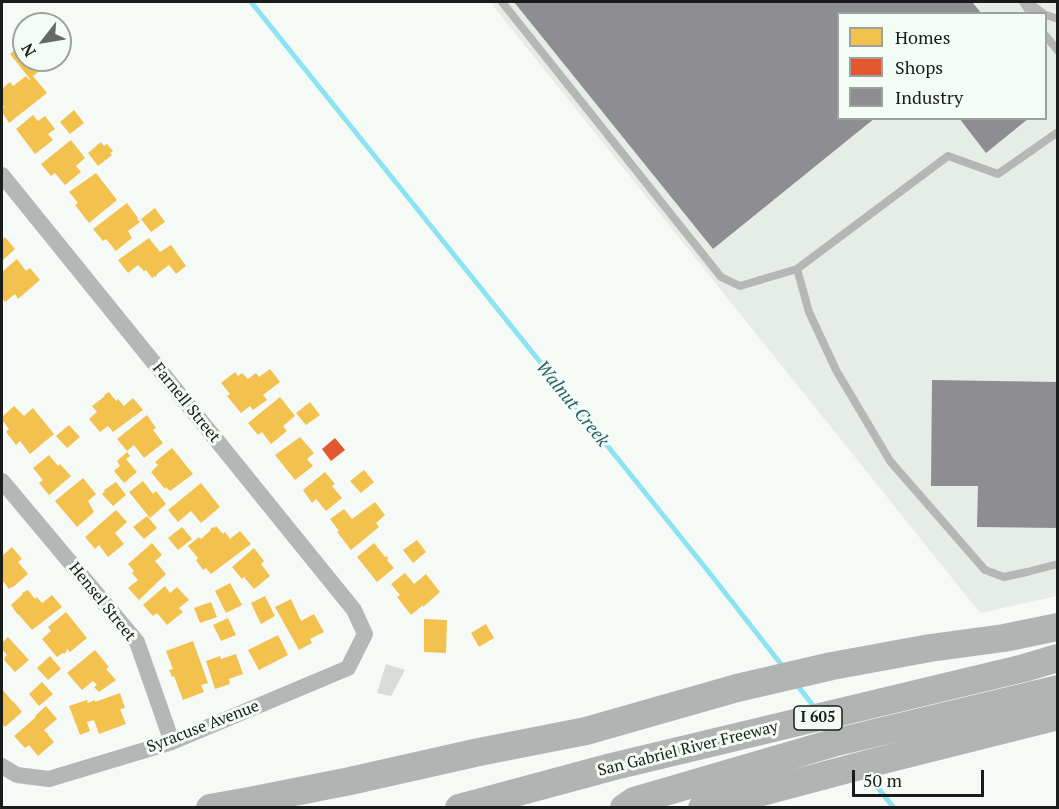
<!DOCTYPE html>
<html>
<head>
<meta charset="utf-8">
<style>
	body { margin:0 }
	#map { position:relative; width:1059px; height:809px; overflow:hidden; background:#f6faf7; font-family:"PT Serif",serif }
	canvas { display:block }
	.frame { position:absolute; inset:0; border:3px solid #191c1a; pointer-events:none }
	.legend { position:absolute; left:837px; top:12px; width:210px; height:108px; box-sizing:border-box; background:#f4fcf6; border:2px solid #9ca29e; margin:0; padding:8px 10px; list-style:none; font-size:18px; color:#191c1a }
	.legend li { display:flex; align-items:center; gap:12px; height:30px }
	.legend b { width:30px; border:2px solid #9ca29e }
	.north { position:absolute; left:12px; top:12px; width:60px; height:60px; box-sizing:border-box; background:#f4fcf6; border:2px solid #9ca29e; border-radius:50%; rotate:239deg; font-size:16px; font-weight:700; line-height:24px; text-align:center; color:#191c1a }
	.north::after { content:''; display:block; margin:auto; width:21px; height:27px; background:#666a67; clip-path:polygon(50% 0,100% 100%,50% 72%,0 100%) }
	.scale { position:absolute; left:852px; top:770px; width:132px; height:27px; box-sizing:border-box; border:3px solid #191c1a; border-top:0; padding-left:8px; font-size:18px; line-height:21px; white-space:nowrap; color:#191c1a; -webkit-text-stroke:4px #f4fcf6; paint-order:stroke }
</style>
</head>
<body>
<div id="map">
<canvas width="1059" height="809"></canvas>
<div class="frame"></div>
<ul class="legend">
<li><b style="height:16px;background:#f2c14e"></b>Homes</li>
<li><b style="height:16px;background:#e4572e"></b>Shops</li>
<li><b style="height:16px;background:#8d8d92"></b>Industry</li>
</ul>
<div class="north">N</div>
<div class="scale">50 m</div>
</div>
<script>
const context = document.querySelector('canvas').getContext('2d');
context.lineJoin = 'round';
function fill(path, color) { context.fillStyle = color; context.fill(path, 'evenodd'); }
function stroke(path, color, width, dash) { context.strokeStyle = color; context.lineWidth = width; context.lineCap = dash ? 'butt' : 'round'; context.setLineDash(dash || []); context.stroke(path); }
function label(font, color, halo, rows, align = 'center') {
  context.font = font + ' "PT Serif",serif'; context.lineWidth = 6; context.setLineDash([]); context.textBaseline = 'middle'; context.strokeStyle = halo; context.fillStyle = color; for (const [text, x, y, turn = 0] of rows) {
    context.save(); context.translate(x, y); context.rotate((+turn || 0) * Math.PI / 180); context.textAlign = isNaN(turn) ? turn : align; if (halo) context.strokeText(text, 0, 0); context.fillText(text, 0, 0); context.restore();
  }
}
fill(new Path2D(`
	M490 2H1057V596L980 613ZM838 14H1046V118H838Z`), '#e5ede6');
fill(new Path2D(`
	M24 42V60H37L44 68 33 76 47 93 9 123 2 112V109L4 107 2 104V89L10 82 13 86 26 76 29 80 30 79 10 54Z
	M74 110 84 123 70 134 60 122Z
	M33 115 38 121 45 116 55 129 48 134 53 140 35 154 16 129Z
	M71 140 85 158 76 166 81 172 65 185 55 173 51 176 41 164Z
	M101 142 104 146 107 144 113 151 110 153 112 155 98 166 88 153Z
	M96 173 117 200 89 223 75 205 78 203 69 192Z
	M127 203 138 218 137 219 140 222 128 231 132 238 116 251 106 239 103 241 93 229Z
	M155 208 165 222 151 232 141 219Z
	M5 237 15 249 2 261V240Z
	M149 238 160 252 171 245 186 266 176 274 169 265 157 274 156 277 155 276 152 278 146 270 144 271 138 265 128 273 118 260Z
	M17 259 26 271 30 268 40 280 18 299 15 294 5 302 2 297V272Z
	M270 369 280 382 263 395 267 400 253 410 250 406 241 413 227 396 230 394 221 383 235 372 238 376 242 373 248 379 256 373 259 377Z
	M109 392 116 401 118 399 124 406 133 398 143 410 113 432 108 426 100 432 89 419 97 412 92 406 105 396 104 395Z
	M280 397 295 416 283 426 287 431 271 444 262 432 258 435 248 423Z
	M310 402 320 415 306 425 296 413Z
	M14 406 24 416 33 408 54 434 30 454 20 441 16 445 6 432 9 429 2 420V417Z
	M147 415 156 428 153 430 163 443 144 458 134 445 127 451 117 439Z
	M69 425 80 437 67 448 56 436Z
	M300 437 314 453 307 459 313 466 295 480 275 455Z
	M172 448 193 474 170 491 166 487 165 489 151 472 158 465 155 462Z
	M127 452 130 456 126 459 137 472 124 483 114 471 120 466 117 461Z
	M49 455 58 466 60 464 71 476 49 495 39 483 43 480 33 468Z
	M364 470 374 482 361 493 350 481Z
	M325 472 335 484 332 486 342 498 326 511 316 499 312 503 303 490Z
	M83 478 96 494 88 501 94 512 77 527 55 501Z
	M143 481 153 494 156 491 166 504 150 518 129 492Z
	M116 482 126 495 113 506 102 494 105 491 104 490Z
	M201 483 220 507 201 523 191 511 178 522 168 510Z
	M375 502 385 515 376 523 379 527 351 550 337 532 339 531 330 519 344 509 352 519Z
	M116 510 127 522 115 533 124 544 108 557 99 545 95 549 85 537Z
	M147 516 157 528 144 539 133 527Z
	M216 526 223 534 225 532 230 539 240 531 251 544 211 574 206 568 203 570 196 560 198 558 188 546 199 537 201 539 211 530 210 529 213 527 214 528Z
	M182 527 192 539 178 550 168 538Z
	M417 540 426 552 413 563 403 550Z
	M152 543 162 555 155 561 166 574 139 600 128 588 138 580 132 573 134 571 128 564Z
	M374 543 385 557 387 556 388 559 387 560 394 568 377 582 357 557Z
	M12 547 22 559 18 562 28 574 13 587H12L9 589 2 580V556Z
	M254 548 264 561 261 564 270 576 254 589 244 577 242 579 232 567Z
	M405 573 414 584 426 574 440 592 423 607V605L411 615 397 597 400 595 391 584Z
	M230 583 242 605 226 613 215 591Z
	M165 586 170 593 177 587 189 600 179 608 183 612 167 625 157 613 153 616 143 605Z
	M28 590 35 599 37 597 42 603 52 595 62 607 32 630 19 615H18L11 605 23 594 22 593Z
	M265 596 275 616 261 624 251 603Z
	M291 599 301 621 314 614 324 632 310 639 312 643 299 650 275 607Z
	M211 602 217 617 200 623 194 608Z
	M66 612 87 638 70 652 67 649 66 650 67 651 64 654 63 653 57 657 42 639 51 631 48 627Z
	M228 618 236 635 221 641 213 625Z
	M424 619 447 620 446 653 424 652Z
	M486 624 494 638 479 647 471 633Z
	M278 635 288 655 259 670 248 650Z
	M8 637 29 660 15 672 4 660 5 659 4 658 7 655 2 649V643Z
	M193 641 208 683 201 685 204 692 183 700 174 676 172 677 169 670 173 669 166 651Z
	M95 650 109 667 106 669 116 680 99 692 94 687 97 685 93 681 82 690 67 673Z
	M236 654 243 674 229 679 230 684 215 689 206 661 220 656 221 659Z
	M50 656 61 669 48 680 37 668Z
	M42 682 53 694 39 706 29 694Z
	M2 689 13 702V701L22 712 5 727 2 723Z
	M120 693 125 708 120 709 126 724 99 734 94 720 87 722 90 731 80 735 69 706 87 700 88 703 95 700V702Z
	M46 706 57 719 44 730 49 735H48L54 742 38 756 29 745 25 748 14 736 36 717 35 716Z`), '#f2c14e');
fill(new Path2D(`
	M335 438 345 450 331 461 322 449Z`), '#e4572e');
fill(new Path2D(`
	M514 2H972L982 14H838V118H875L713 249Z
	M959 118H1029L986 153Z
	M932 380 1058 382V528L977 527 978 486H931Z`), '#8d8d92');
stroke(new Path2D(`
	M251 2 708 571 784 668
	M797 685 815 708
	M867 774 894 808`), '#8ce3f1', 5);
fill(new Path2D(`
	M386 664 405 670 391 696 377 693Z`), '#d9dbd9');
stroke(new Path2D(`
	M502 2 721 277 740 286 797 269 948 156 998 174 1058 132
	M1023 2 1031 14
	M1028 2 1044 14
	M1046 15 1058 19
	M1046 36 1058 51
	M797 269 809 312 836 370 890 461 985 570 1004 577 1027 572 1058 564`), '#b5b7b6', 8);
stroke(new Path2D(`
	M2 175 354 610 365 634 348 668 172 742 49 779 17 775 2 766
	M2 481 137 642 172 742`), '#b5b7b6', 16);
stroke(new Path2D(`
	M210 808 249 801 350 781 479 752 586 731 737 688 832 666 930 648 1004 638 1058 627
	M459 808 611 767 1024 668 1058 658
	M624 808 634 801 833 743 1058 689
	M702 808 871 763 1058 716`), '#b2b4b3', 28);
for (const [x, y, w] of [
	[818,718,48]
]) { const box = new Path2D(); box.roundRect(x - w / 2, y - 12, w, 24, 4.5); context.fillStyle = '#f4fcf6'; context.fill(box); stroke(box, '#191c1a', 1.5); }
label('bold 15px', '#191c1a', null, [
	["I 605",818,718]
]);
label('16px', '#191c1a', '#f4fcf6', [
	["Farnell Street",186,403,51],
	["Hensel Street",102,602,51],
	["Syracuse Avenue",203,727,-21],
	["San Gabriel River Freeway",688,749,-14]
]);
label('italic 18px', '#2c5f69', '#f4fcf6', [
	["Walnut Creek",572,404,51]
]);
</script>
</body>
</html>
